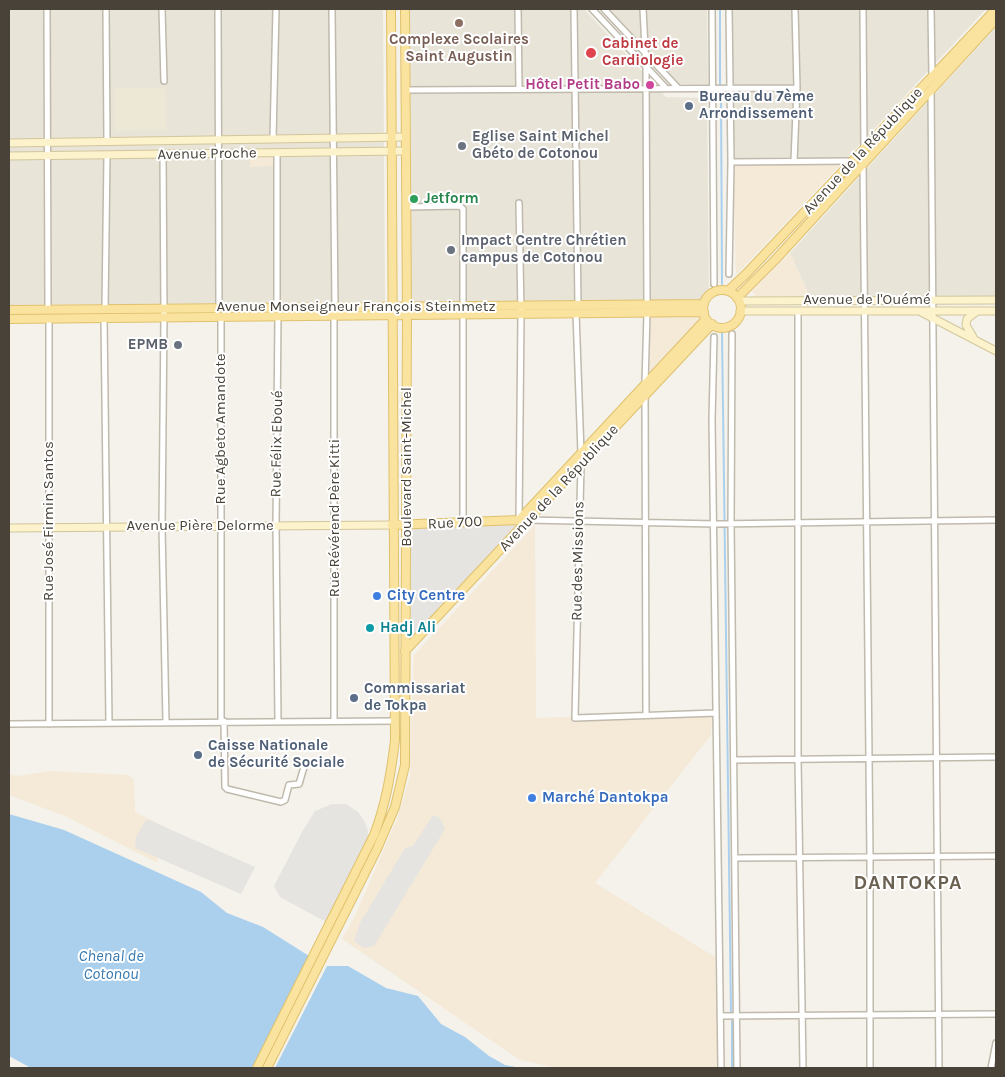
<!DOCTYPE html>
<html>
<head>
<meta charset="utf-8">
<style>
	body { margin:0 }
	#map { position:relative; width:1005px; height:1077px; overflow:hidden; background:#f4f2ea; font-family:Karla,sans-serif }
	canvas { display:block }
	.frame { position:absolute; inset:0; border:10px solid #484238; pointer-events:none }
</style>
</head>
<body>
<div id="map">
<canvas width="1005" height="1077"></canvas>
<div class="frame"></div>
</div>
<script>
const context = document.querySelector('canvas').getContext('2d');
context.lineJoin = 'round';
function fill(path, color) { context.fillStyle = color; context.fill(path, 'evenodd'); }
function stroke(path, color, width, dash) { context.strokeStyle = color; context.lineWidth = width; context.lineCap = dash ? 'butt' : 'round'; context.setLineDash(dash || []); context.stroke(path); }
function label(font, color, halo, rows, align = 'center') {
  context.font = font + ' Karla,sans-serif'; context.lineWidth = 4; context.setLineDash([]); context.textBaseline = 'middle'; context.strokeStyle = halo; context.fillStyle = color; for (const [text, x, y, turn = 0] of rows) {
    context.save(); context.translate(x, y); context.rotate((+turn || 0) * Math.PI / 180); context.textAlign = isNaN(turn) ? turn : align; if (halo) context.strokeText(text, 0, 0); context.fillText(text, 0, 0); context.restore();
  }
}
fill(new Path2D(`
	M9 9H383L385 302 9 305Z
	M409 9H584L666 97 707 98 709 291 701 300 411 302Z
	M609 9H707L708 84H679Z
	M732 9H986L847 158H733Z
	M996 27V296L810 297 790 253Z`), '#e8e4d8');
fill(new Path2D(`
	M250 155H273V166L250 167Z
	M733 165H840L736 275Z
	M790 253 810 297 757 298 752 291Z
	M700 315V322L650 375V317Z
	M535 525 536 718 712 713 711 735 595 883 715 957 718 1068H557L520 1060 342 939 355 916 397 819 410 777 414 655Z
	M50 771 129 775 134 780 135 812 165 827 155 847 158 863 65 816 9 795V774L19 776Z`), '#f5e9d7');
fill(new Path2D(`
	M115 88H165L166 130 115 131Z`), '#ede7d5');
fill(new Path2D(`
	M520 522 411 638 408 528Z
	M332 804H346L358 812 365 822 368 831V845L326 922 280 897 274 886 302 832 315 811Z
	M433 815 439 817 445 829 374 946 364 948 354 941 360 923 405 848 413 846Z
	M149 820 255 867 241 894 135 848 136 837 145 821Z`), '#e6e4e1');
fill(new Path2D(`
	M9 814 64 830 201 892 227 913 263 927 325 966H348L386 988 418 996 441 1024 465 1037 489 1056 505 1065 521 1068H31L9 1056Z`), '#aad0ee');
fill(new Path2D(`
	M310 955 328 964 275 1068H253Z`), '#f4f2ea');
stroke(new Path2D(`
	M720 9V85
	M721 93 722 284
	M722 332 731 1012
	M732 1021V1068`), '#aad0ee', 2);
const street = new Path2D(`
	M47 9 48 309
	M106 9 107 142
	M162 9 164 81
	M218 9 219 308
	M332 9 335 307
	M518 9 519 89
	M574 9 578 305
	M592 9 665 87
	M604 9 678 88
	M643 9 646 67 647 304
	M712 9 714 284
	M729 9 731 162 729 274
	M863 9 864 150
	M931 9 932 78
	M931 89 939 1068
	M405 90 797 88
	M273 139 276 9
	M163 154 164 317 162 527 166 722
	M794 161 797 88 795 9
	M731 162 852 161
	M863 164 870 857V1068
	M406 207 460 206 463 209V306
	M277 307V153
	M105 309 107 155
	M798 311V759L803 1068
	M576 313 581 453
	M334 316V721
	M221 317V721
	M104 318 109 723
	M732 334 731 523 737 1068
	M714 337 712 420 721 1068
	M645 384 647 313
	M645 395 646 715
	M581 464 575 718 716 713
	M519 520 521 314 519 203
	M527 520 716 524 996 520
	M463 522V314
	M224 721 225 787 227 789 281 802 285 800 289 785 299 784 304 767
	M278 721 276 526 278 316
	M9 724 394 721
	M49 724V319
	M735 760 996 757
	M737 858 996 856
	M720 1016 996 1014
	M991 1068 996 1043`);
const secondary = new Path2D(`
	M9 143 405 137
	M9 156 405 151
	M739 301 996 300
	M740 311H996
	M921 312 996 351
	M973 337 966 325 967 319 976 312
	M9 528 392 525`);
const primary = new Path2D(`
	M703 309a19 19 0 1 1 38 0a19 19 0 1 1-38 0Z
	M728 291 746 274 996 9
	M737 298 775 260 996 19
	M9 310 704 304
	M9 319 704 312
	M392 525 519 520 706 319
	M405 651 712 324
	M257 1068 374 835C386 804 391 773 395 740L391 9
	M267 1068 377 849 395 807 405 765 407 315 405 9`);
stroke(street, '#c0baad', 8);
stroke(secondary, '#d2c69c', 9);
stroke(primary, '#dfc16d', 10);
stroke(street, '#fff', 5);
stroke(secondary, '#fcf2cc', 7);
stroke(primary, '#fae39e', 8);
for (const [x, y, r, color] of [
	[459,23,5,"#8d6e63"],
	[591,53,6,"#e0444e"],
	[650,85,5,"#d1479c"],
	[689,106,5,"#5c6f8a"],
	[462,146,5,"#6b7280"],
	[414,199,5,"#2e9e5b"],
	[451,250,5,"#6b7280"],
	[178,345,5,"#6b7280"],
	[377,596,5,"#3f7fe0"],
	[370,628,5,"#0f9aa8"],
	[354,698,5,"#5c6f8a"],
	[198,755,5,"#5c6f8a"],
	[532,798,5,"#3f7fe0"]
]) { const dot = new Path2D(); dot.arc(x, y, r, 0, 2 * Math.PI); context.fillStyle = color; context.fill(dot); stroke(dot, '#fff', 2); }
label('bold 15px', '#785e54', '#fff', [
	["Complexe Scolaires",459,40],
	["Saint Augustin",459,57]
]);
label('bold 15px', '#be3a42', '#fff', [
	["Cabinet de",602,44],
	["Cardiologie",602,61]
], 'left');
label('bold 15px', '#b23c85', '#fff', [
	["Hôtel Petit Babo",640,85]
], 'right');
label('bold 15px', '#4e5e75', '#fff', [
	["Bureau du 7ème",699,97],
	["Arrondissement",699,114],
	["Commissariat",364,689],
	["de Tokpa",364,706],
	["Caisse Nationale",208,746],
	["de Sécurité Sociale",208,763]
], 'left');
label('bold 15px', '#5b616d', '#fff', [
	["Eglise Saint Michel",472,137],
	["Gbéto de Cotonou",472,154],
	["Impact Centre Chrétien",461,241],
	["campus de Cotonou",461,258],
	["EPMB",168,345,"right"]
], 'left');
label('15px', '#484238', '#fff', [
	["Avenue de la République",863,151,-47],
	["Avenue Proche",207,154,-1],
	["Avenue de l'Ouémé",867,300],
	["Avenue Monseigneur François Steinmetz",356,307],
	["Rue Agbeto Amandote",221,429,-90],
	["Rue Félix Eboué",277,444,-89],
	["Boulevard Saint-Michel",407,467,-90],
	["Avenue de la République",559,488,-47],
	["Rue Révérend Père Kitti",335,518,-90],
	["Rue José Firmin Santos",49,521,-90],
	["Rue 700",455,523,-3],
	["Avenue Pière Delorme",200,526],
	["Rue des Missions",578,561,-89]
]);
label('bold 15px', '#27864d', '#fff', [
	["Jetform",424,199]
], 'left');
label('bold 15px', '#366cbe', '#fff', [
	["City Centre",387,596],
	["Marché Dantokpa",542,798]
], 'left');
label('bold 15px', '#0d838f', '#fff', [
	["Hadj Ali",380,628]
], 'left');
label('italic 16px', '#3578b0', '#fff', [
	["Chenal de",111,956],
	["Cotonou",111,974]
]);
context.letterSpacing = '1px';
label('bold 20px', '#6a6150', '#fff', [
	["DANTOKPA",908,883]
]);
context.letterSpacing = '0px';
</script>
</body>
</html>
